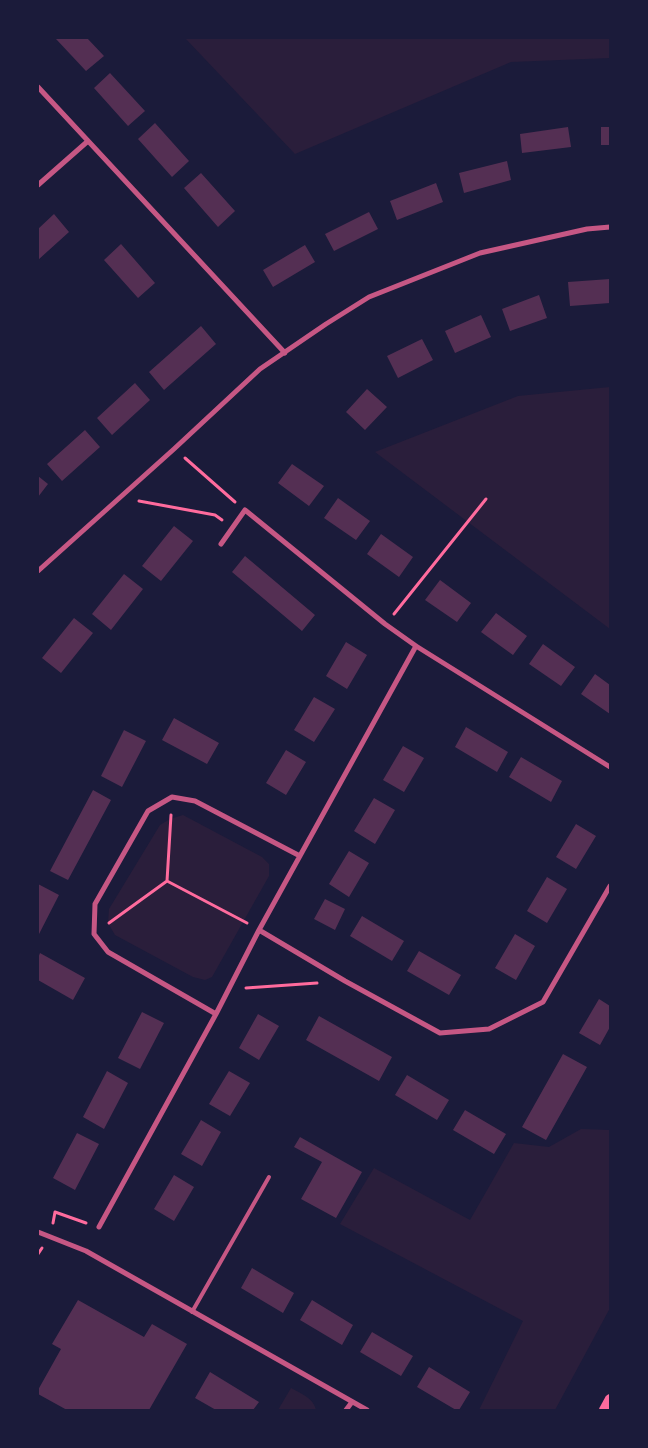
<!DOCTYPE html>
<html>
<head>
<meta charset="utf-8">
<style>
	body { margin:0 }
	#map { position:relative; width:648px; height:1448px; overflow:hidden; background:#1b1b3a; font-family:Cabin,sans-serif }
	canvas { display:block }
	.frame { position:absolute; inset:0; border:39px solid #1b1b3a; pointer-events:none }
</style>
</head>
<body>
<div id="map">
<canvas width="648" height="1448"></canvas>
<div class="frame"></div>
</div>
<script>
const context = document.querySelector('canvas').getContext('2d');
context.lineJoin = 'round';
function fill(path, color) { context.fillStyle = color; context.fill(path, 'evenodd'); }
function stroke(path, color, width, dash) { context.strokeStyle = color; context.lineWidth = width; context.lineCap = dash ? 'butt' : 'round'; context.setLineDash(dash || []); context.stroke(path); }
fill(new Path2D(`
	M185 38H610V58L511 62 295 154Z
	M610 387V629L375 452 518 396Z
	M183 815 262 857 269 864V876L212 977 205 980 193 977 115 935 108 923 109 909 160 825 170 819Z
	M581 1129 610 1130V1308L555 1410H479L523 1321 340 1224 374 1168 470 1220 514 1143 549 1147Z
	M291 1388C302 1394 313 1398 316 1410H278Z`), '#2a1e3b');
fill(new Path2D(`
	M58 38H87L104 56 86 71 56 39Z
	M110 73 145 111 128 126 94 88Z
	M155 123 189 161 172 177 138 139Z
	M568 127 571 147 522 153 520 134Z
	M601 127H610V145H601Z
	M507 161 511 180 464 193 459 173Z
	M201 173 235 211 218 227 184 188Z
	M436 183 443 202 397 220 390 201Z
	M369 212 378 229 334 251 325 234Z
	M54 214 69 232 38 260V229Z
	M121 244 155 283 138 298 104 260Z
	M305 245 315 262 273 287 263 270Z
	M610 279V303L570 306 568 282Z
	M539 295 547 318 510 331 502 309Z
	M481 315 491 337 455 353 445 331Z
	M201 326 216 344 164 390 149 372Z
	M422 339 433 360 398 378 387 356Z
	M135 383 150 400 112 435 97 418Z
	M367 389 387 407 365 430 346 412Z
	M85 430 100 447 62 481 47 464Z
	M292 464 324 486 309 506 278 483Z
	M38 476 48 484 38 497Z
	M338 498 370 521 356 540 324 518Z
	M174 526 193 541 161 581 142 566Z
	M381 534 413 557 399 577 367 554Z
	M245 556 315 615 302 631 232 572Z
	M124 574 143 589 111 630 92 614Z
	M440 580 471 603 457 622 425 600Z
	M496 613 527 636 513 655 481 632Z
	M74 618 93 633 61 673 42 658Z
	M346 642 367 655 347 689 326 676Z
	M543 644 575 667 561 686 529 664Z
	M595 674 610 685V714L581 694Z
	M314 697 335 709 314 742 294 730Z
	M174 718 219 743 207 764 162 740Z
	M466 727 508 752 497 772 455 747Z
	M124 730 146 741 122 787 101 776Z
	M403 746 424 758 404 792 383 780Z
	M286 750 306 762 286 795 266 783Z
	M521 757 562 781 551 802 509 777Z
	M93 790 111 800 68 880 50 871Z
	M374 798 395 810 375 844 354 831Z
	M576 824 596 836 576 869 556 857Z
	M349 851 369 863 349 897 329 884Z
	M547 877 567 889 547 923 527 911Z
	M38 884 59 895 38 936Z
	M325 899 345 909 335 930 314 919Z
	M362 916 404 941 392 961 350 936Z
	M515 934 535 946 516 980 495 968Z
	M419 951 461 975 449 995 407 971Z
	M40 953 85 978 73 1000 38 980V958Z
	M599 999 610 1006V1027L600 1045 579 1033Z
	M142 1012 164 1023 140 1069 118 1058Z
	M258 1014 279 1026 259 1060 239 1048Z
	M319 1016 392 1057 379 1081 306 1040Z
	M563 1054 587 1067 546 1140 522 1127Z
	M107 1071 128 1083 104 1129 83 1117Z
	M229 1071 250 1083 230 1116 209 1104Z
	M407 1075 449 1100 437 1120 395 1095Z
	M465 1110 506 1134 494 1154 453 1130Z
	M201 1120 221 1132 202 1166 181 1154Z
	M77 1133 99 1144 75 1190 53 1178Z
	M300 1137 362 1172 336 1218 301 1199 322 1162 294 1147Z
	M174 1175 194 1187 174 1221 154 1209Z
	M252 1268 294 1293 283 1313 241 1288Z
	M78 1300 144 1337 152 1324 187 1344 149 1410H67L38 1394V1390L61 1349 52 1344Z
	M312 1300 353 1325 342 1345 300 1320Z
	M372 1332 413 1356 401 1376 360 1352Z
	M429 1367 470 1392 459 1410H456L417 1387Z
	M210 1372 259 1402 253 1410H216L195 1398Z`), '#542f53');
stroke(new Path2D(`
	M185 458 235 502
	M139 501 215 515 222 520
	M394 614 486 499
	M171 815 167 881 247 923
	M109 923 167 881
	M246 988 317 983
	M53 1223 55 1212 86 1223
	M38 1254 42 1248`), '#ff6b9d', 3);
stroke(new Path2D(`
	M192 1312 269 1177`), '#c65784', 4);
stroke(new Path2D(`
	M38 87 285 353
	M38 185 88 141
	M221 544 245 510 385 624 416 646 610 767
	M38 571 174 449 260 369 326 324 369 297 480 253 587 229 610 227
	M259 930 345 981 440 1033 489 1029 543 1002 610 886
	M216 1014 108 952 94 934 95 904 148 811 172 797 195 801 300 856
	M99 1227 216 1014 259 930 416 646
	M38 1232 86 1251 367 1410
	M346 1410 352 1402`), '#c65784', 5);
stroke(new Path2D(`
	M604 1410 610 1399`), '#ff6b9d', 10);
</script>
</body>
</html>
